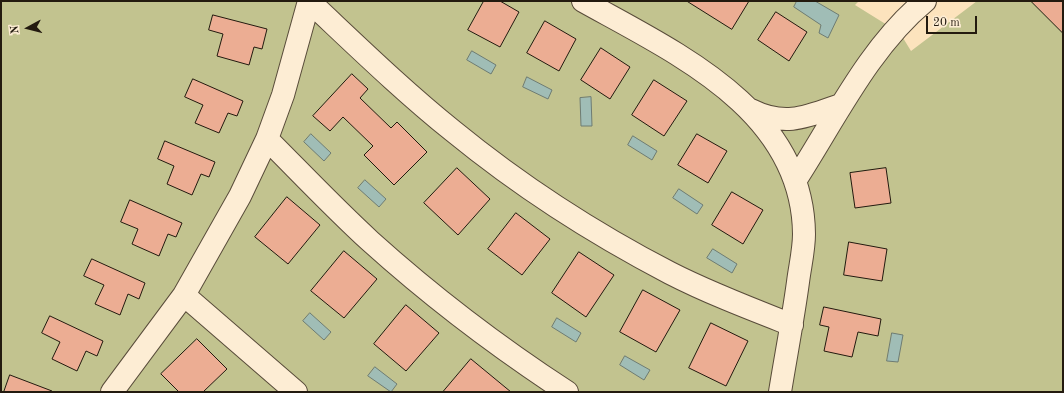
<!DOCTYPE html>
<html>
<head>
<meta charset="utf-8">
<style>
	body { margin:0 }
	#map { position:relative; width:1064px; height:393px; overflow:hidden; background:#fce3bd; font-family:"Old Standard TT",serif }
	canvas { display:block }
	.frame { position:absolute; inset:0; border:2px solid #231a0f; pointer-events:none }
	.north { position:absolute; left:8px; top:8px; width:40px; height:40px; -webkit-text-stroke:3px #fdedd4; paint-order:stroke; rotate:263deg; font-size:11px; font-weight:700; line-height:16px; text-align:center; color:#231a0f }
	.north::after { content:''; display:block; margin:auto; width:14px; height:18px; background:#231a0f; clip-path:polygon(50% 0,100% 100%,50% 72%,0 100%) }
	.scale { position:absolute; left:926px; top:16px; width:51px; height:18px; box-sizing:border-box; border:2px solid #231a0f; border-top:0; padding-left:5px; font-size:12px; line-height:14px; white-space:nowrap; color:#231a0f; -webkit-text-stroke:3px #fdedd4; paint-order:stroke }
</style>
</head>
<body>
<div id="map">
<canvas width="1064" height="393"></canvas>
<div class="frame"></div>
<div class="north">N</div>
<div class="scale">20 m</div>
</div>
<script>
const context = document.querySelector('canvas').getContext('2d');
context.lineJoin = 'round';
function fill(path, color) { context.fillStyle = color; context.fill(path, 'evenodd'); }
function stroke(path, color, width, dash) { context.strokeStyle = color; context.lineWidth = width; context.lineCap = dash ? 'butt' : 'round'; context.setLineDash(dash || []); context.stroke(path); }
fill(new Path2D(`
	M1 1H859L855 5 900 33 911 51 977 1H1063V392H1Z`), '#c2c38f');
const water = new Path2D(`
	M797 1H815L839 15 828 38 819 33 821 25 794 7Z
	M472 51 496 65 491 74 467 60Z
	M527 77 552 90 548 99 523 87Z
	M591 97 592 126H581L580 98Z
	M311 134 331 153 324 161 304 142Z
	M633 136 657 151 652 160 628 145Z
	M365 180 386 199 379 207 358 188Z
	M679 189 703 205 697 214 673 198Z
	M713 249 737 264 732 273 707 258Z
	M310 313 331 332 324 340 303 321Z
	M557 318 581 333 576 342 552 327Z
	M892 333 903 335 898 362 887 361Z
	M625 356 650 370 644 380 620 365Z
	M375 367 397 384 391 392 368 376Z`);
fill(water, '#a0bdb6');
stroke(water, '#6e7c73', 1);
const building = new Path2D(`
	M484 1H500L519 12 500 47 468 30Z
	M687 1H749L732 29Z
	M1031 1H1063V33Z
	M776 12 807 32 789 61 758 40Z
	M213 15 267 29 262 49 254 47 249 65 217 56 223 34 209 30Z
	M545 21 576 39 559 71 527 53Z
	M601 48 630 67 610 99 581 80Z
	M352 74 368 89 360 98 391 128 397 122 427 152 394 185 364 155 373 146 343 117 330 131 313 116Z
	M193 79 243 101 237 116 228 113 219 133 195 123 203 105 185 97Z
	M654 80 687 101 664 136 632 115Z
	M697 134 727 151 708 183 678 165Z
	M165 141 215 162 209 177 201 174 192 195 167 184 174 166 158 159Z
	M457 168 490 199 458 235 424 203Z
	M886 168 891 203 855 208 850 173Z
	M732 192 763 210 743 244 712 225Z
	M287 197 320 225 288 264 255 237Z
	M130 200 182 223 176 237 168 234 159 256 132 244 138 229 121 222Z
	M516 213 550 239 522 275 488 249Z
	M849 242 887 249 882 281 844 275Z
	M344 251 377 279 344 318 311 291Z
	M579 252 614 275 586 317 552 293Z
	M92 259 145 283 139 299 128 294 120 315 95 304 104 285 84 276Z
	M643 290 680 310 656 352 620 332Z
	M406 305 439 333 406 371 374 344Z
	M824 307 881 319 878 336 858 332 852 357 824 351 829 327 820 325Z
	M50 316 103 341 97 356 86 351 77 371 52 359 60 342 42 333Z
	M711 323 748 341 726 386 689 368Z
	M197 339 227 369 203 392H179L161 374Z
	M471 359 511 392H443Z
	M10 375 52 391V392H4Z`);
fill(building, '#ecad93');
stroke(building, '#231a0f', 1);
const minor = new Path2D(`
	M309 1C356 45 402 90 453 131 519 185 593 233 670 273 709 293 751 309 792 325
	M583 1C676 53 803 110 804 234 804 250 800 266 798 282 793 319 786 355 780 392
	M751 110C785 127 806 117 840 105
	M267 139C301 173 334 208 370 241 431 296 498 347 567 392
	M795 181C834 121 869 47 925 1
	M184 295 296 392
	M112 392 184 295 240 196 267 139 283 95 309 1`);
stroke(minor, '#594c3a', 24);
stroke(minor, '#fdedd4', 22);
</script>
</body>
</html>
